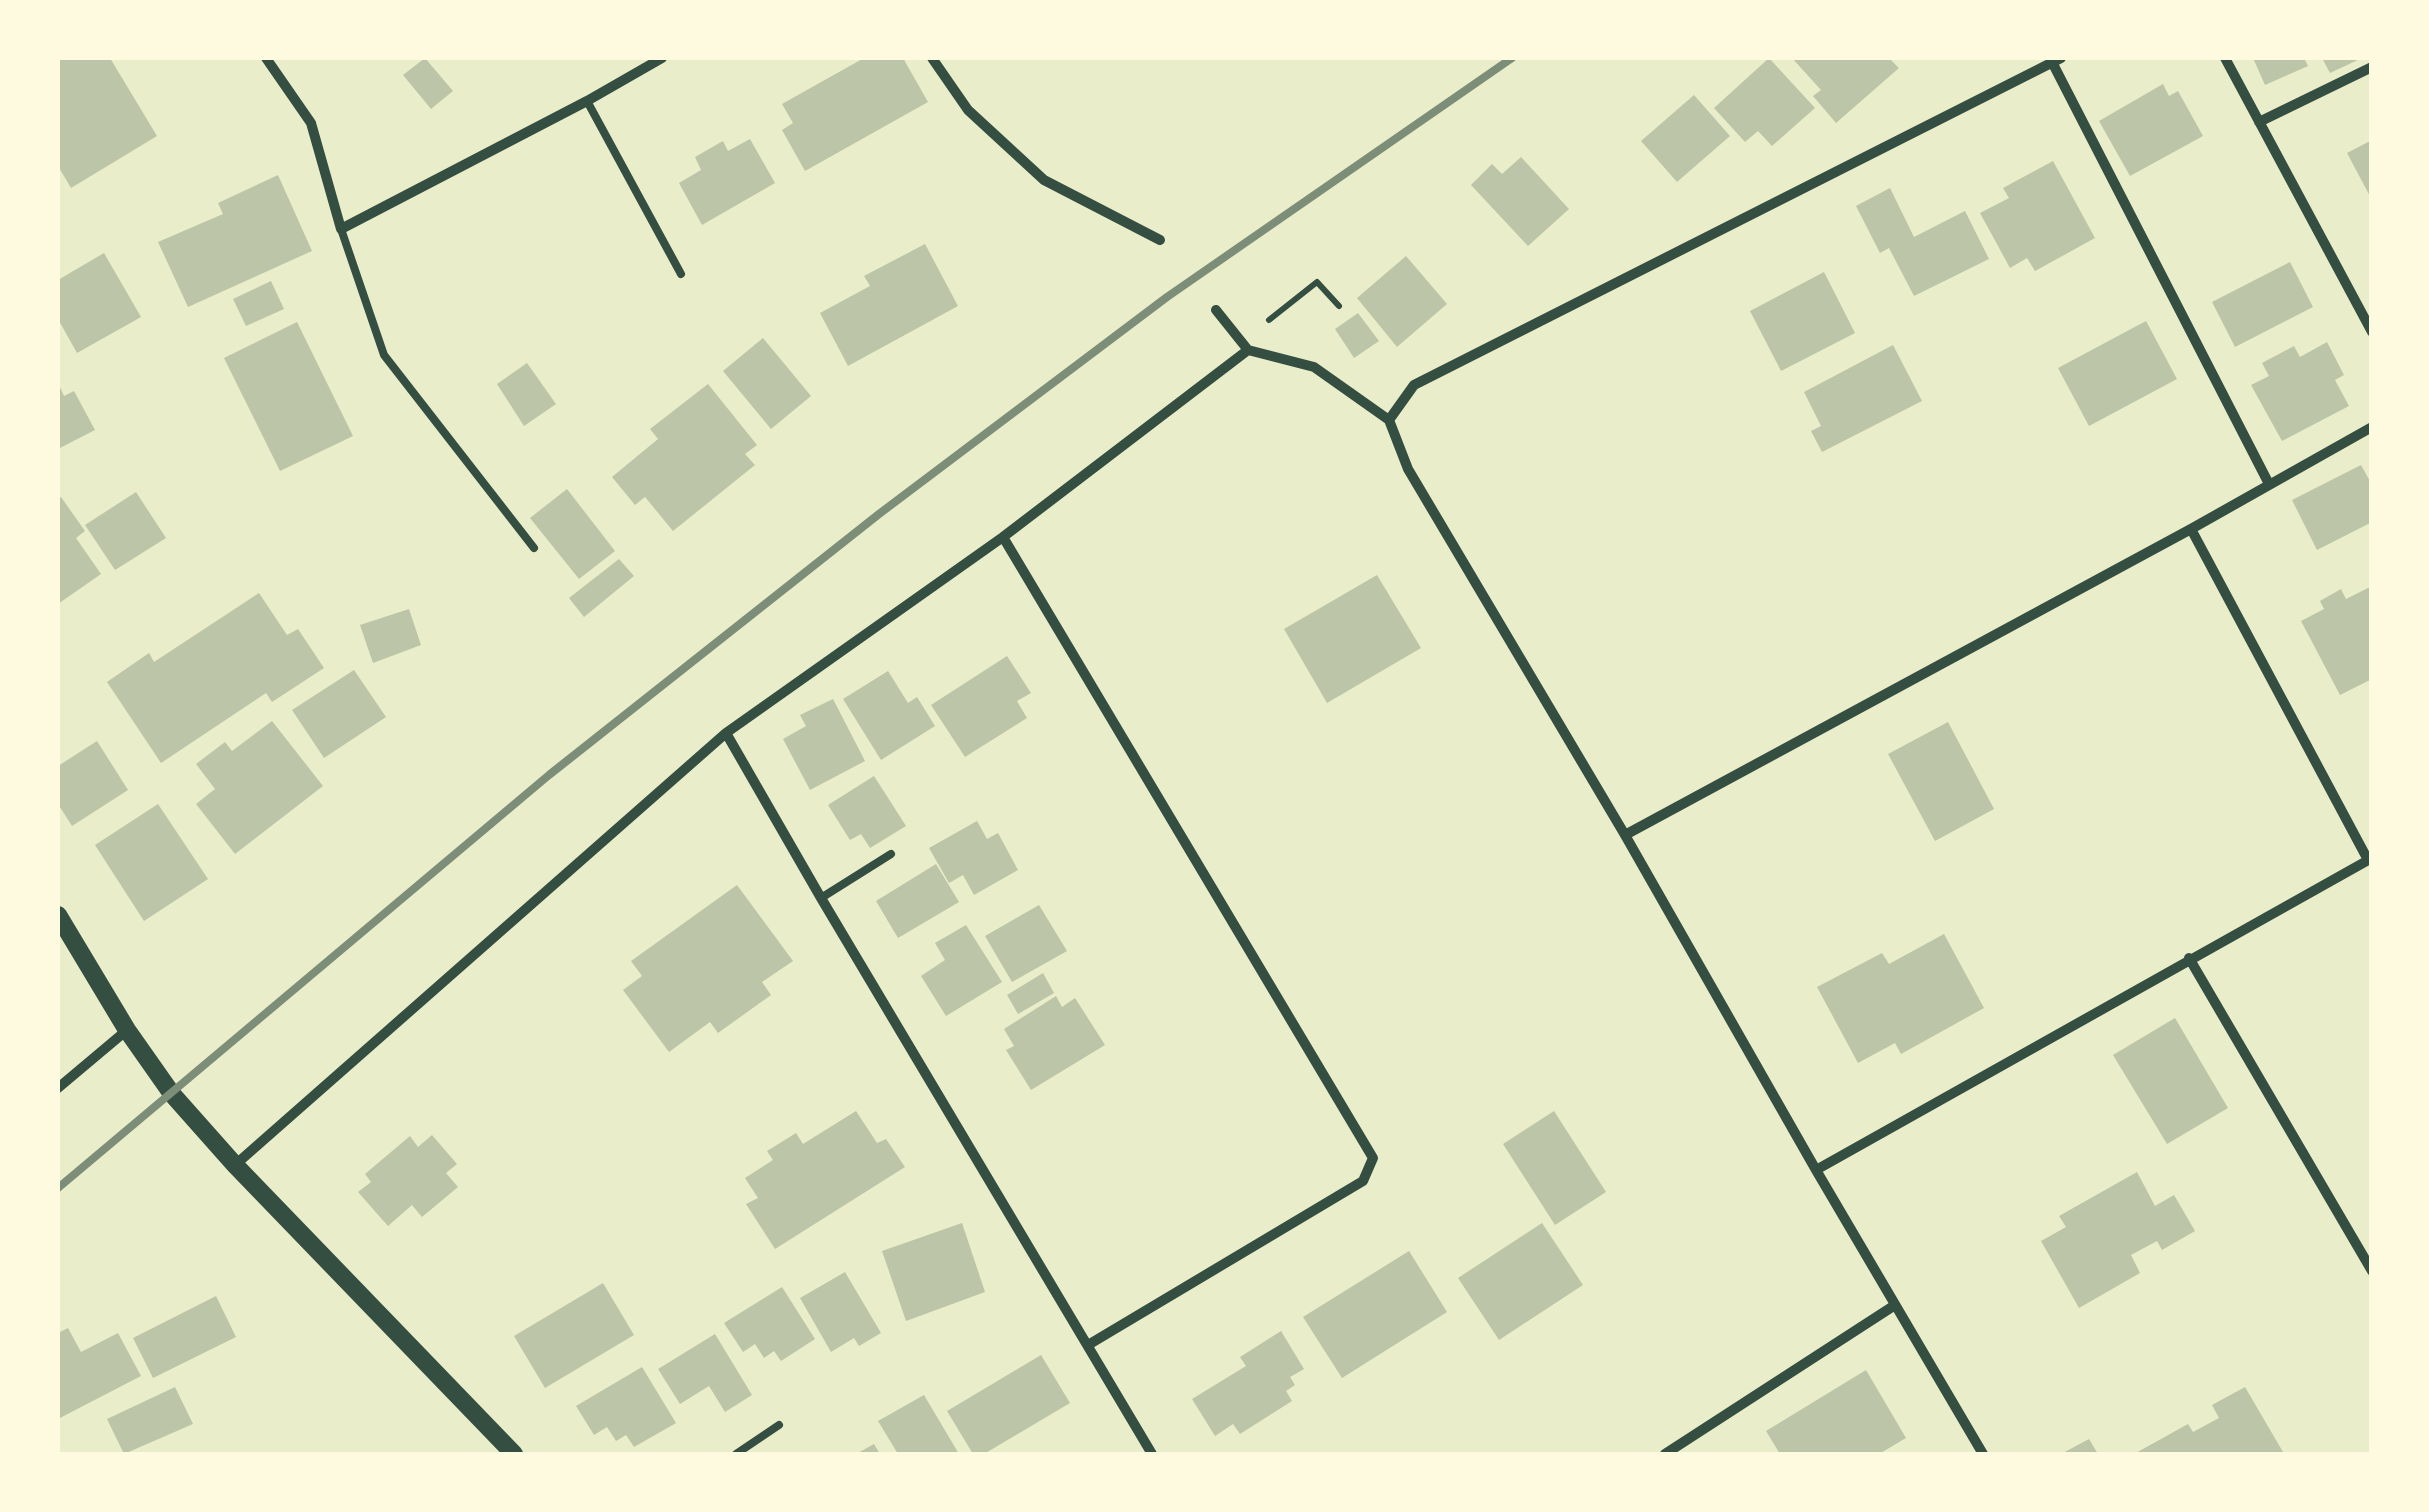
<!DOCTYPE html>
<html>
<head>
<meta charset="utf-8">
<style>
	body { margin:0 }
	#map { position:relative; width:2429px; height:1512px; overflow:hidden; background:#e9edc9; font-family:Poppins,sans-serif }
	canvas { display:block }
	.frame { position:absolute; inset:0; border:60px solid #fefae0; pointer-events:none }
</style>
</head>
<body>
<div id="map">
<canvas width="2429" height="1512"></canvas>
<div class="frame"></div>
</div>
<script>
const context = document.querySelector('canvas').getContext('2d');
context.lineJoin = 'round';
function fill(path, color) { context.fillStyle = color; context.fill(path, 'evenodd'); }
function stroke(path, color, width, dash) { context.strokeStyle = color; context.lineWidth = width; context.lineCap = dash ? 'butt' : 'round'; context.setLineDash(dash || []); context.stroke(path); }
fill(new Path2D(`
	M58 58H110L157 136 71 188 58 166Z
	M425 58 453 91 431 109 403 75Z
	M864 58H903L928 102 805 171 782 130 793 123 782 104Z
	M1769 58 1815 108 1772 146 1758 131 1745 142 1714 108Z
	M1792 58H1889L1899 68 1836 123 1813 96 1821 90Z
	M2253 58H2304L2308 66 2265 85Z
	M2322 58H2362L2330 73Z
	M2163 84 2169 96 2178 91 2203 136 2130 176 2099 121Z
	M1694 95 1730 136 1677 182 1641 141Z
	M750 139 775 183 702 225 679 183 701 170 695 157 723 141 728 151Z
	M2372 140V200L2347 153Z
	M1521 157 1569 209 1528 246 1471 185 1492 164 1502 174Z
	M2053 161 2095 238 2035 271 2027 258 2010 268 1980 213 2009 198 2003 188Z
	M278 175 312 251 188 307 158 242 223 214 218 203Z
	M1890 188 1914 237 1965 211 1989 259 1914 296 1889 248 1880 253 1856 206Z
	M925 244 958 306 848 366 820 313 870 286 864 276Z
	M104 253 141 317 77 353 58 319V280Z
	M1406 256 1447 304 1397 347 1357 298Z
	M2290 262 2313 307 2235 347 2212 302Z
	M1824 272 1855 333 1781 371 1750 311Z
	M271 281 284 309 246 326 233 299Z
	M1358 313 1379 341 1354 358 1335 329Z
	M2146 321 2177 379 2089 426 2058 368Z
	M297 322 353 436 280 471 224 358Z
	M763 338 811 396 771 429 723 371Z
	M2327 342 2344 375 2335 380 2349 406 2282 441 2251 385 2269 376 2262 363 2294 346 2300 357Z
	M1893 345 1922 401 1822 452 1811 431 1821 426 1804 392Z
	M527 363 556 404 524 426 497 384Z
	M58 383 64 396 74 391 95 430 58 449Z
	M708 384 757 445 745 454 755 465 673 531 645 497 635 505 612 477 658 439 650 429Z
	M2361 465 2372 485V522L2317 550 2292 500Z
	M567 489 615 551 579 579 530 518Z
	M136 492 166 538 115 570 85 525Z
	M61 497 85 531 76 538 101 574 58 604V499Z
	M619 559 634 576 584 617 569 598Z
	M1377 575 1421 648 1327 703 1284 629Z
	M2372 586V679L2340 695 2301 621 2324 609 2320 601 2341 589 2346 599Z
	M259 593 287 635 298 629 324 668 272 702 266 693 161 763 107 682 149 653 154 662Z
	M409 609 421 645 373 663 360 625Z
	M1007 656 1031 693 1017 701 1027 718 965 757 931 705Z
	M354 670 386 717 324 758 292 710Z
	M888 671 908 703 917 697 935 726 881 760 843 699Z
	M833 699 865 761 810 790 783 739 806 726 800 715Z
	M272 721 323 786 235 854 196 804 215 789 196 764 225 742 232 751Z
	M1948 722 1994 809 1935 841 1888 754Z
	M97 741 128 790 72 826 58 804V766Z
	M874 776 906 826 870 848 861 834 850 840 828 805Z
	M158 804 208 879 144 921 95 845Z
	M977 821 987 839 998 833 1018 870 974 895 963 875 949 883 929 848Z
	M936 864 959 902 898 938 876 901Z
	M737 885 793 961 762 982 771 995 718 1033 710 1022 669 1052 623 990 642 976 631 961Z
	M1039 905 1067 951 1012 982 985 936Z
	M966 925 1002 982 946 1016 921 976 945 960 935 943Z
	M1944 934 1984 1008 1901 1054 1895 1043 1858 1063 1817 987 1882 953 1889 964Z
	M1043 973 1054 993 1018 1014 1007 995Z
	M1056 996 1062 1007 1075 998 1105 1045 1031 1090 1006 1050 1014 1046 1004 1029Z
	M2175 1018 2228 1108 2167 1144 2113 1055Z
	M856 1111 877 1143 886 1139 905 1167 775 1249 746 1204 758 1198 745 1178 773 1160 767 1151 796 1133 803 1144Z
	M1554 1111 1606 1192 1555 1225 1503 1144Z
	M432 1135 457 1164 446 1173 458 1187 422 1217 412 1205 388 1226 358 1192 371 1182 365 1174 410 1136 418 1147Z
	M2137 1172 2155 1206 2174 1195 2195 1231 2162 1250 2157 1241 2131 1255 2140 1273 2079 1308 2041 1241 2066 1227 2059 1216Z
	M962 1223 985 1292 906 1321 882 1251Z
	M1542 1223 1583 1285 1499 1340 1458 1278Z
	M1409 1251 1447 1312 1342 1378 1303 1317Z
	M845 1272 881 1333 859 1346 854 1338 831 1352 800 1298Z
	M603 1283 634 1335 545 1388 514 1336Z
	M782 1287 815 1339 781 1361 774 1351 764 1358 755 1344 743 1352 724 1323Z
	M216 1296 236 1337 153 1378 133 1338Z
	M68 1328 81 1352 118 1333 141 1376 58 1419V1333Z
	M1281 1331 1304 1369 1290 1377 1295 1385 1286 1391 1292 1401 1240 1434 1233 1424 1215 1436 1192 1399 1246 1366 1240 1357Z
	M715 1334 752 1395 725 1412 709 1386 680 1404 658 1369Z
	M1041 1355 1070 1403 984 1454H973L947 1411Z
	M642 1367 676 1423 634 1447 626 1435 616 1441 607 1427 594 1435 576 1406Z
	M1866 1370 1906 1438 1879 1454H1780L1766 1431Z
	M175 1387 193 1424 124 1454 107 1419Z
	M2245 1387 2283 1452 2278 1454H2134L2188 1424 2193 1432 2219 1418 2212 1405Z
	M924 1395 959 1454H898L878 1421Z
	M2089 1439 2098 1454H2061Z
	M874 1444 880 1454H856Z`), '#bcc5a7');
stroke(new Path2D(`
	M1269 320 1317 282 1339 306`), '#344e41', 6);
stroke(new Path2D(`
	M587 101 681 274
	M341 229 384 355 534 548
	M821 898 891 854
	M736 1454 779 1425`), '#344e41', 8);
stroke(new Path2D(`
	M266 58 311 123 341 229 587 101 662 58
	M932 58 968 110 1044 180 1160 240
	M2225 58 2372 332
	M2052 62 2269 484
	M2259 122 2372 67
	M1216 310 1248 350 1314 367 1389 420 1414 385 2061 58
	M1389 420 1408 469 1625 835 1816 1170 1983 1454
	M2191 529 2368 860
	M1003 537 1373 1158 1363 1181 1088 1345
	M726 733 821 898 1152 1454
	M1625 835 2191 529 2372 427
	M2189 958 2372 1271
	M58 1088 127 1030
	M235 1165 726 733 1003 537 1248 350
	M1816 1170 2372 858
	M1665 1454 1895 1305`), '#344e41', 10);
stroke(new Path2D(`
	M58 915 127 1030 172 1094 235 1165 514 1454`), '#344e41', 18);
stroke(new Path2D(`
	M58 1188 549 775 879 514 1167 297 1512 58`), '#7c8e77', 8);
</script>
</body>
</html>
